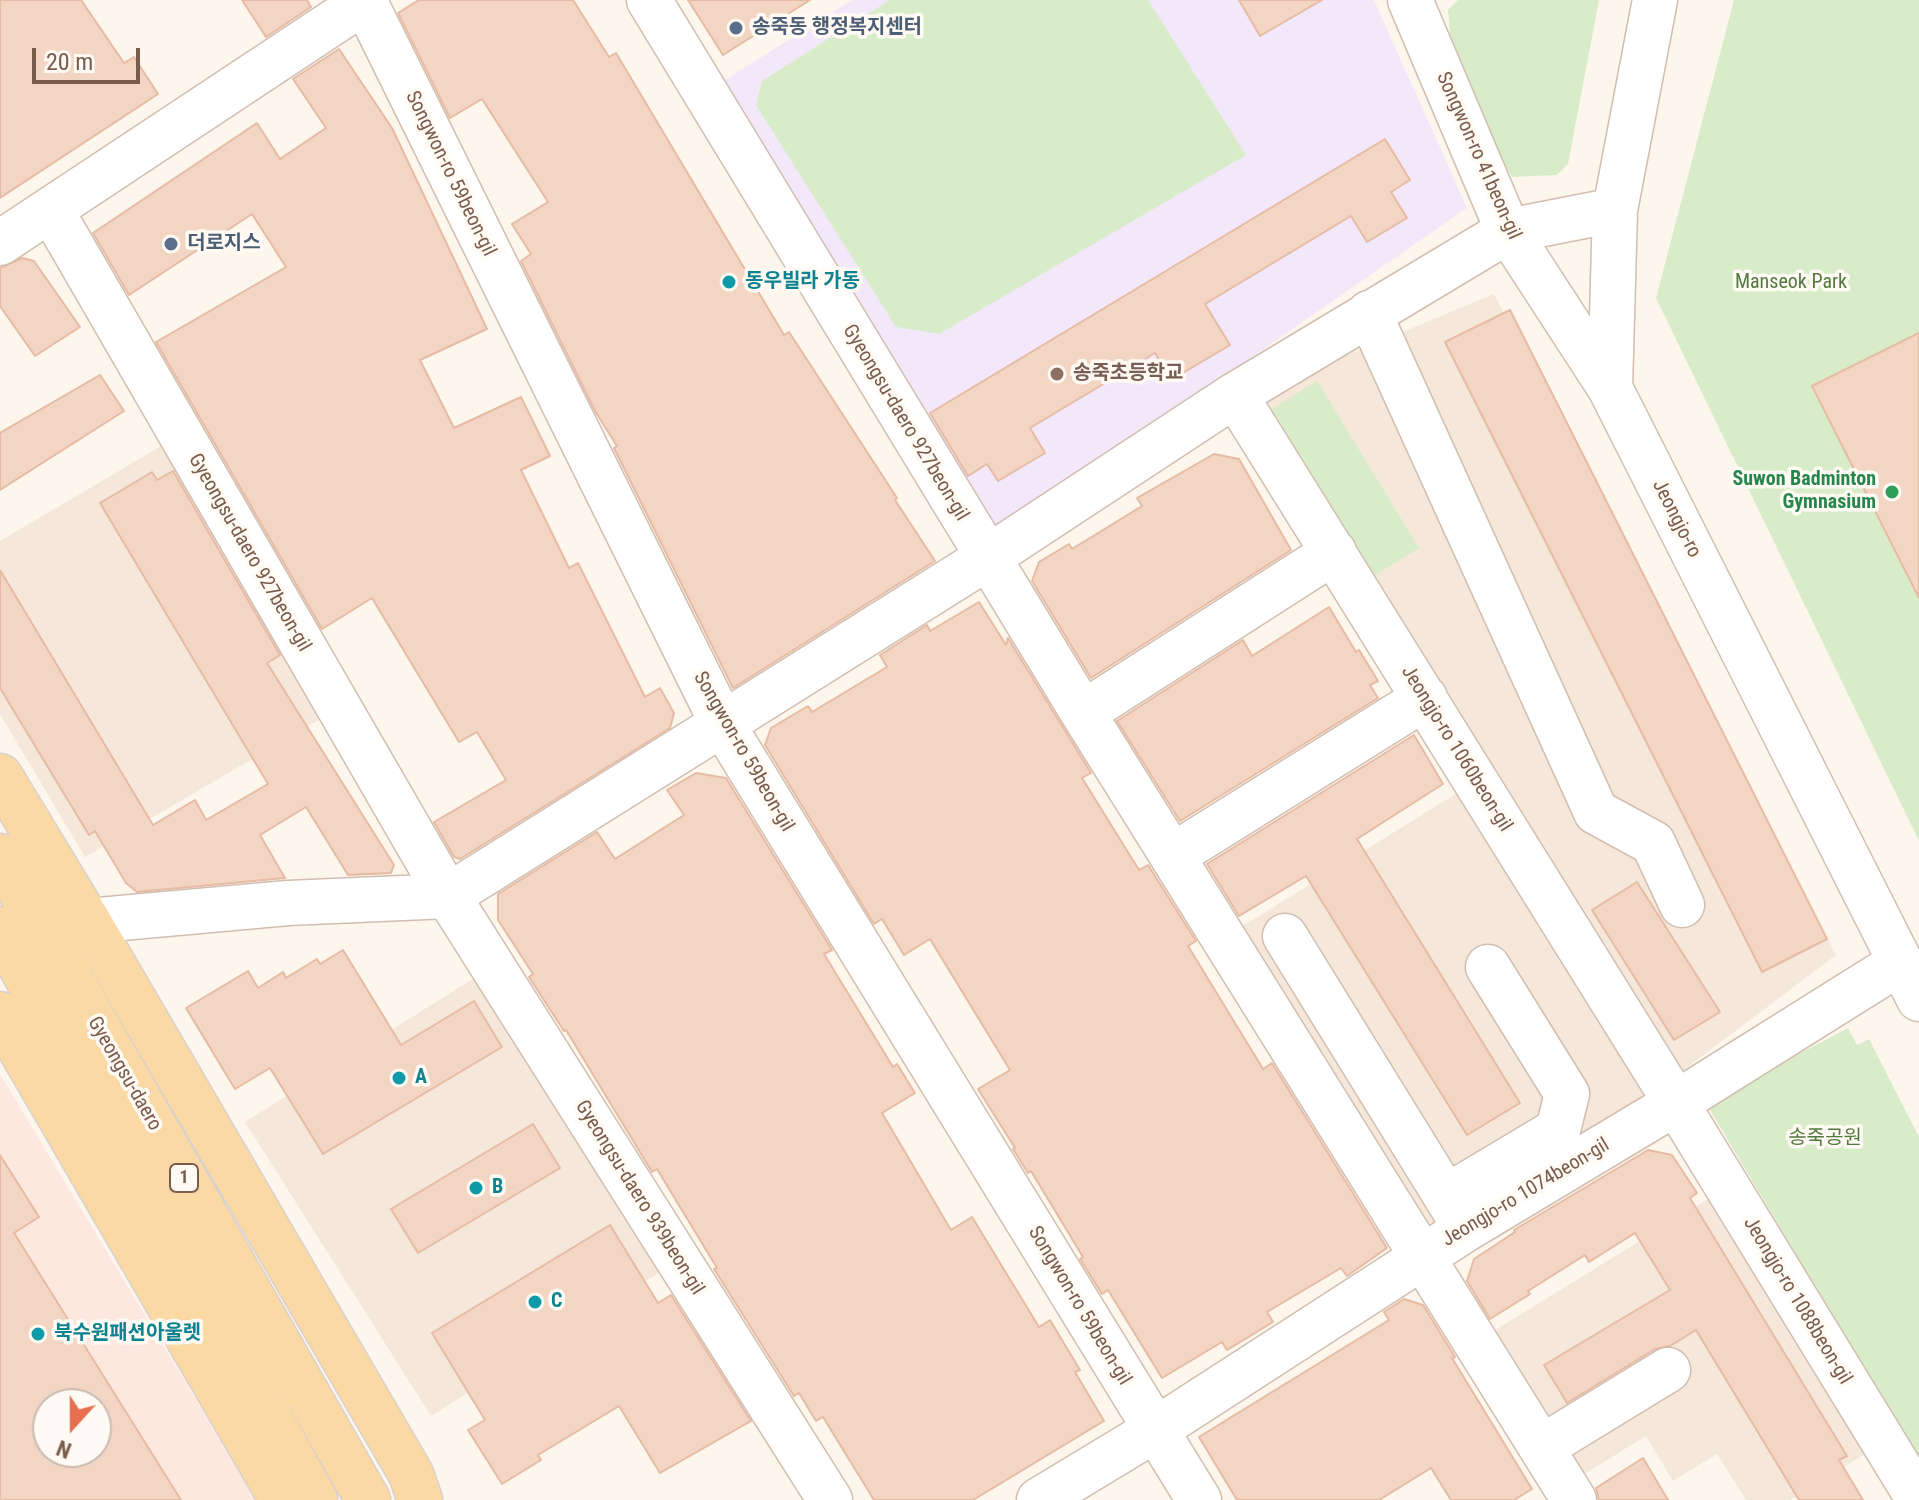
<!DOCTYPE html>
<html>
<head>
<meta charset="utf-8">
<style>
	body { margin:0 }
	#map { position:relative; width:1919px; height:1500px; overflow:hidden; background:#fdf6ec; font-family:"Roboto Condensed",sans-serif }
	canvas { display:block }
	.north { position:absolute; left:32px; top:1388px; width:80px; height:80px; box-sizing:border-box; background:#fffaf3; border:2px solid #cabbb1; border-radius:50%; rotate:201deg; font-size:22px; font-weight:700; line-height:32px; text-align:center; color:#7a5c4d }
	.north::after { content:''; display:block; margin:auto; width:28px; height:36px; background:#e76f51; clip-path:polygon(50% 0,100% 100%,50% 72%,0 100%) }
	.scale { position:absolute; left:32px; top:48px; width:108px; height:36px; box-sizing:border-box; border:4px solid #7a5c4d; border-top:0; padding-left:10px; font-size:24px; line-height:28px; white-space:nowrap; color:#7a5c4d; -webkit-text-stroke:6px #fffaf3; paint-order:stroke }
</style>
</head>
<body>
<div id="map">
<canvas width="1919" height="1500"></canvas>
<div class="north">N</div>
<div class="scale">20 m</div>
</div>
<script>
const context = document.querySelector('canvas').getContext('2d');
context.lineJoin = 'round';
function fill(path, color) { context.fillStyle = color; context.fill(path, 'evenodd'); }
function stroke(path, color, width, dash) { context.strokeStyle = color; context.lineWidth = width; context.lineCap = dash ? 'butt' : 'round'; context.setLineDash(dash || []); context.stroke(path); }
function label(font, color, halo, rows, align = 'center') {
  context.font = font + ' "Roboto Condensed","Noto Sans KR",sans-serif'; context.lineWidth = 7; context.setLineDash([]); context.textBaseline = 'middle'; context.strokeStyle = halo; context.fillStyle = color; for (const [text, x, y, turn = 0] of rows) {
    context.save(); context.translate(x, y); context.rotate((+turn || 0) * Math.PI / 180); context.textAlign = isNaN(turn) ? turn : align; if (halo) context.strokeText(text, 0, 0); context.fillText(text, 0, 0); context.restore();
  }
}
fill(new Path2D(`
	M1494 294 1836 955 1681 1072 1246 397Z
	M173 439 334 711 85 857 0 714V541Z
	M1470 785 1665 1098 1425 1246 1230 934Z
	M479 975 665 1269 431 1416 245 1122Z
	M1726 1188 1883 1443 1790 1500H1746L1717 1454 1673 1481 1646 1436 1581 1476 1492 1332Z`), '#f5e8da');
fill(new Path2D(`
	M0 1074 256 1500H0ZM48 1404H96V1452H48Z`), '#fde8e0');
fill(new Path2D(`
	M852 0H1374L1467 208 988 540 714 87Z`), '#f3e8fa');
fill(new Path2D(`
	M890 0H1148L1246 155 939 334 896 327 756 105 762 81Z
	M1458 0H1599L1568 164 1557 175 1512 177 1482 126 1453 67 1448 10Z
	M1734 0H1919V841L1656 298Z
	M1317 381 1419 548 1374 576 1272 409Z
	M1848 1028 1857 1045 1869 1039 1919 1137V1462L1706 1103Z`), '#d8ecc9');
const building = new Path2D(`
	M0 0H81L124 63 134 57 158 94 0 198Z
	M242 0H307L311 7 266 37Z
	M419 0H573L609 57 616 53 784 335 789 332 897 498 895 500 935 561 733 688 614 448 617 446 595 411 521 261 531 254 512 224 548 202 482 99 450 118 398 13Z
	M688 0H810L723 55Z
	M1239 0H1322L1260 36Z
	M339 49 392 128 487 329 420 360 454 428 521 397 550 456 521 470 569 568 578 563 645 697 660 688 674 713 670 728 460 859 454 857 434 822 506 780 477 732 459 742 372 598 322 629 156 342 286 267 252 214 129 295 93 233 257 123 280 159 326 128 293 79Z
	M1385 139 1410 180 1391 192 1407 218 1367 242 1351 216 1205 304 1230 345 1171 380 1155 353 1030 428 1045 453 998 481 987 464 968 476 930 413Z
	M22 258 34 261 80 327 35 356 0 306V268Z
	M1510 310 1827 939 1762 972 1445 342Z
	M1919 333V598L1812 386Z
	M100 375 124 411 0 490V433Z
	M1214 454 1239 459 1291 550 1091 678 1032 581 1039 562 1069 544 1072 549 1142 506 1137 498Z
	M173 471 280 655 267 663 394 865 391 873 348 875 306 807 260 835 285 878 137 892 126 883 95 831 89 835 0 688V570L153 825 195 800 206 820 268 784 100 503 152 472 157 480Z
	M979 602 1006 645 1008 638 1091 773 1082 778 1139 870 1148 865 1196 941 1188 946 1263 1069 1272 1063 1387 1248 1347 1276 1341 1268 1267 1312 1273 1322 1227 1350 1222 1342 1162 1378 1108 1290 1102 1294 1080 1259 1083 1257 1031 1171 1028 1173 1013 1149 1015 1148 978 1089 1010 1070 930 939 904 955 882 919 874 924 765 745 771 728 808 706 812 712 887 667 880 655 927 625 930 631Z
	M1329 607 1356 652 1359 650 1378 681 1370 685 1378 698 1180 821 1117 721 1243 640 1252 656Z
	M1414 735 1443 784 1357 839 1520 1103 1467 1135 1306 876 1239 916 1207 864Z
	M696 773 726 778 832 950 824 954 893 1067 897 1064 915 1093 882 1113 951 1230 972 1217 1039 1327 1050 1320 1080 1370 1075 1372 1104 1421 973 1500H874L823 1417 816 1421 799 1393 794 1396 714 1269 717 1268 657 1169 652 1172 566 1030 564 1031 529 977 533 974 498 920V894L597 832 615 859 684 815 667 790Z
	M1637 882 1720 1012 1674 1040 1592 910Z
	M343 950 401 1045 474 1001 502 1047 323 1154 270 1068 235 1089 186 1008 248 971 258 988 283 972 286 978 317 959 320 964Z
	M533 1124 560 1168 418 1253 391 1209Z
	M1648 1150 1672 1155 1697 1193 1690 1198 1847 1456 1839 1460 1863 1500H1799L1696 1330 1670 1346 1655 1349 1567 1403 1544 1365 1670 1290 1635 1233 1589 1262 1585 1255 1528 1291 1530 1294 1490 1319 1467 1281 1474 1259 1515 1232 1514 1230Z
	M0 1155 39 1217 14 1233 181 1500H0ZM48 1404H96V1452H48Z
	M610 1225 658 1303 671 1295 751 1421 660 1473 619 1406 538 1455 541 1460 502 1484 468 1430 485 1420 432 1333Z
	M1404 1299 1423 1305 1455 1357 1452 1358 1532 1489 1514 1500H1451L1431 1468 1379 1500H1237L1199 1437 1389 1320 1384 1312Z
	M1643 1458 1668 1500H1599L1596 1488Z`);
fill(building, '#f3d5c3');
stroke(building, '#e6bba3', 2);
const minor = new Path2D(`
	M364 0 723 725 1199 1500
	M649 0 1083 713 1574 1500
	M1410 0 1508 231 1610 388 1919 999
	M51 210 448 896 830 1500
	M0 243 367 0
	M1369 313 1596 812 1653 843 1682 905
	M1610 388 1615 210 1655 0
	M1235 395 1676 1103 1919 1500
	M1083 713 1334 552
	M1172 856 1425 698
	M88 921 288 903 448 896 987 558 1235 395 1508 231 1615 210
	M1285 936 1466 1229
	M1446 1197 1558 1130 1567 1094 1488 967
	M1542 1447 1668 1370
	M1039 1500 1155 1430 1466 1229 1676 1103 1901 962`);
const major = new Path2D(`
	M0 776 88 921 411 1474 420 1500
	M0 856 368 1500
	M0 929 315 1500
	M0 1014 274 1486`);
stroke(minor, '#d1beb0', 47);
stroke(major, '#dad1cd', 47);
stroke(minor, '#fff', 44);
stroke(major, '#fbd9a5', 44);
for (const [x, y, r, color] of [
	[736,28,8,"#5c6f8a"],
	[171,244,8,"#5c6f8a"],
	[729,282,8,"#0f9aa8"],
	[1057,374,8,"#8d6e63"],
	[1892,492,8,"#2e9e5b"],
	[399,1078,8,"#0f9aa8"],
	[476,1188,8,"#0f9aa8"],
	[535,1302,8,"#0f9aa8"],
	[38,1334,8,"#0f9aa8"]
]) { const dot = new Path2D(); dot.arc(x, y, r, 0, 2 * Math.PI); context.fillStyle = color; context.fill(dot); stroke(dot, '#fffaf3', 3); }
for (const [x, y, w] of [
	[184,1178,28]
]) { const box = new Path2D(); box.roundRect(x - w / 2, y - 14, w, 28, 6); context.fillStyle = '#fffaf3'; context.fill(box); stroke(box, '#7a5c4d', 2); }
label('bold 18px', '#7a5c4d', null, [
	["1",184,1178]
]);
label('bold 20px', '#4e5e75', '#fffaf3', [
	["송죽동 행정복지센터",752,28],
	["더로지스",187,244]
], 'left');
label('20px', '#7a5c4d', '#fffaf3', [
	["Songwon-ro 41beon-gil",1478,156,66],
	["Songwon-ro 59beon-gil",450,174,64],
	["Gyeongsu-daero 927beon-gil",905,423,59],
	["Jeongjo-ro",1676,519,63],
	["Gyeongsu-daero 927beon-gil",249,553,60],
	["Jeongjo-ro 1060beon-gil",1456,749,58],
	["Songwon-ro 59beon-gil",743,752,60],
	["Gyeongsu-daero",124,1074,60],
	["Jeongjo-ro 1074beon-gil",1526,1193,-31],
	["Gyeongsu-daero 939beon-gil",639,1198,58],
	["Jeongjo-ro 1088beon-gil",1797,1301,59],
	["Songwon-ro 59beon-gil",1079,1306,59]
]);
label('bold 20px', '#0d838f', '#fffaf3', [
	["동우빌라 가동",745,282],
	["A",415,1078],
	["B",492,1188],
	["C",551,1302],
	["북수원패션아울렛",54,1334]
], 'left');
label('20px', '#537a41', '#fffaf3', [
	["Manseok Park",1791,283],
	["송죽공원",1825,1139]
]);
label('bold 20px', '#785e54', '#fffaf3', [
	["송죽초등학교",1073,374]
], 'left');
label('bold 20px', '#27864d', '#fffaf3', [
	["Suwon Badminton",1876,480],
	["Gymnasium",1876,503]
], 'right');
</script>
</body>
</html>
